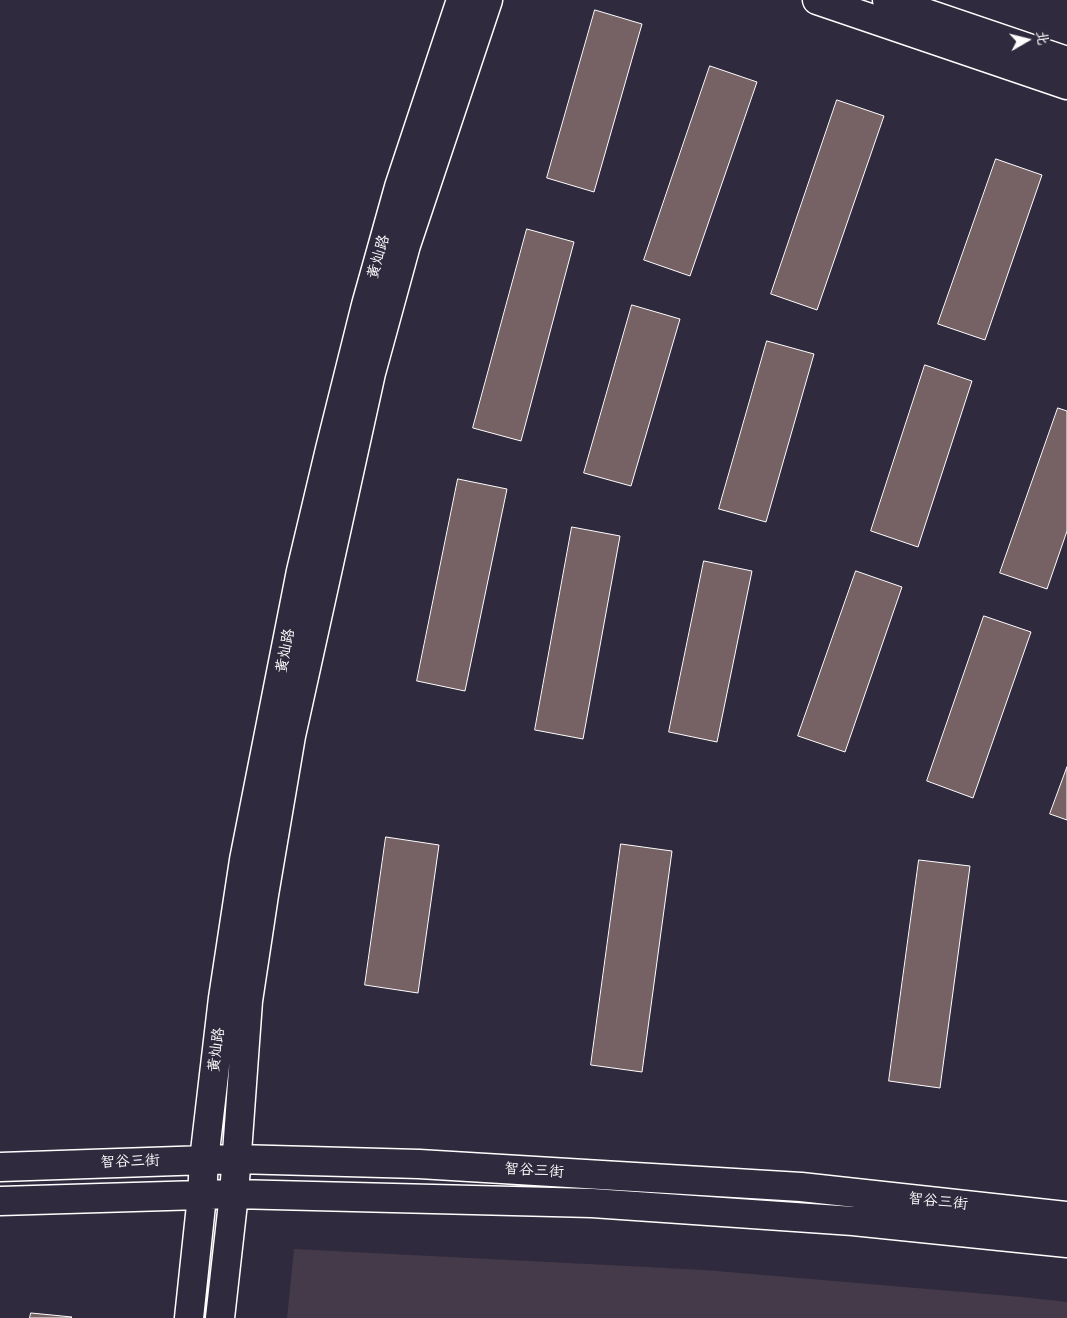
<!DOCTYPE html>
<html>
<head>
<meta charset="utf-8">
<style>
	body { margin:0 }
	#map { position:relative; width:1067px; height:1318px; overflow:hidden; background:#2f2a3d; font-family:Sriracha,"LXGW WenKai TC",sans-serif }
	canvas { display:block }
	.north { position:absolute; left:1002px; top:15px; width:50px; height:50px; -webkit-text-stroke:4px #2f2a3d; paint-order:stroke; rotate:82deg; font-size:14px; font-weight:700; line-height:20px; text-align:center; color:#fff }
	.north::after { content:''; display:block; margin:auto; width:18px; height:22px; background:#fff; clip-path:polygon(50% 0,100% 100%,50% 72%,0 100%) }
</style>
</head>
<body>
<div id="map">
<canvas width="1067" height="1318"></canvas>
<div class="north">北</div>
</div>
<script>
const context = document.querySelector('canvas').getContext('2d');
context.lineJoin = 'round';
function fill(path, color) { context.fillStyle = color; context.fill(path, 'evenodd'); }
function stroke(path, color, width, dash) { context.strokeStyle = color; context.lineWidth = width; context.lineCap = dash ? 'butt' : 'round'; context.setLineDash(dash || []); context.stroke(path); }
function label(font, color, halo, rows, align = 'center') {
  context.font = font + ' Sriracha,"LXGW WenKai TC",sans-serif'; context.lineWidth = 4; context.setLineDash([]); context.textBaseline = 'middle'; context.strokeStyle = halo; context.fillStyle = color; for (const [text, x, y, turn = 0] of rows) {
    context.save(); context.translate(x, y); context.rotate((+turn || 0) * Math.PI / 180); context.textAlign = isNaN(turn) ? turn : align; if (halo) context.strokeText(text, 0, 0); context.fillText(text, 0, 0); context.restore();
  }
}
fill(new Path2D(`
	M294 1249 705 1270 1022 1297 1067 1302V1318H287Z`), '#443a49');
const building = new Path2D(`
	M595 10 642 24 594 192 547 178Z
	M710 66 757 82 690 276 644 260Z
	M837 100 884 116 817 310 771 294Z
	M996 159 1042 175 985 340 938 324Z
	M527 229 574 242 521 441 473 428Z
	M632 305 680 319 631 486 584 473Z
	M767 341 814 354 766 522 719 509Z
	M925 365 972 381 918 547 871 531Z
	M1058 408 1067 411V531L1047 589 1000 573Z
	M458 479 507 489 465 691 417 681Z
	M572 527 620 536 583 739 535 730Z
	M704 561 752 571 717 742 669 732Z
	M856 571 902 587 845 752 798 736Z
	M984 616 1031 632 973 798 927 781Z
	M1067 767V820L1050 814Z
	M386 837 439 845 418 993 365 985Z
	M621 844 672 851 642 1072 591 1065Z
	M919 860 970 866 940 1088 889 1081Z
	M31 1313 72 1317 71 1318H30Z`);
fill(building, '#766164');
stroke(building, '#fff', 1);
const secondary = new Path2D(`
	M817 0 1067 85
	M887 0 1067 61
	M0 1167 236 1159 419 1164 801 1187 1067 1216
	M0 1201 234 1194 592 1203 853 1221 1067 1243
	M189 1318 202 1196 204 1160 223 998 244 860 301 571 330 449 366 305 399 187 461 0
	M220 1318 234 1194 248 1001 264 895 291 736 371 373 406 245 488 0`);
stroke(secondary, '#fff', 31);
stroke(secondary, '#2f2a3d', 28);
label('15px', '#fff', '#2f2a3d', [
	["黄灿路",379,257,-74],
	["黄灿路",286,651,-79],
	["黄灿路",217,1050,-83],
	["智谷三街",130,1162,-2],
	["智谷三街",534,1171,4],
	["智谷三街",938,1202,6]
]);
</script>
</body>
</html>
